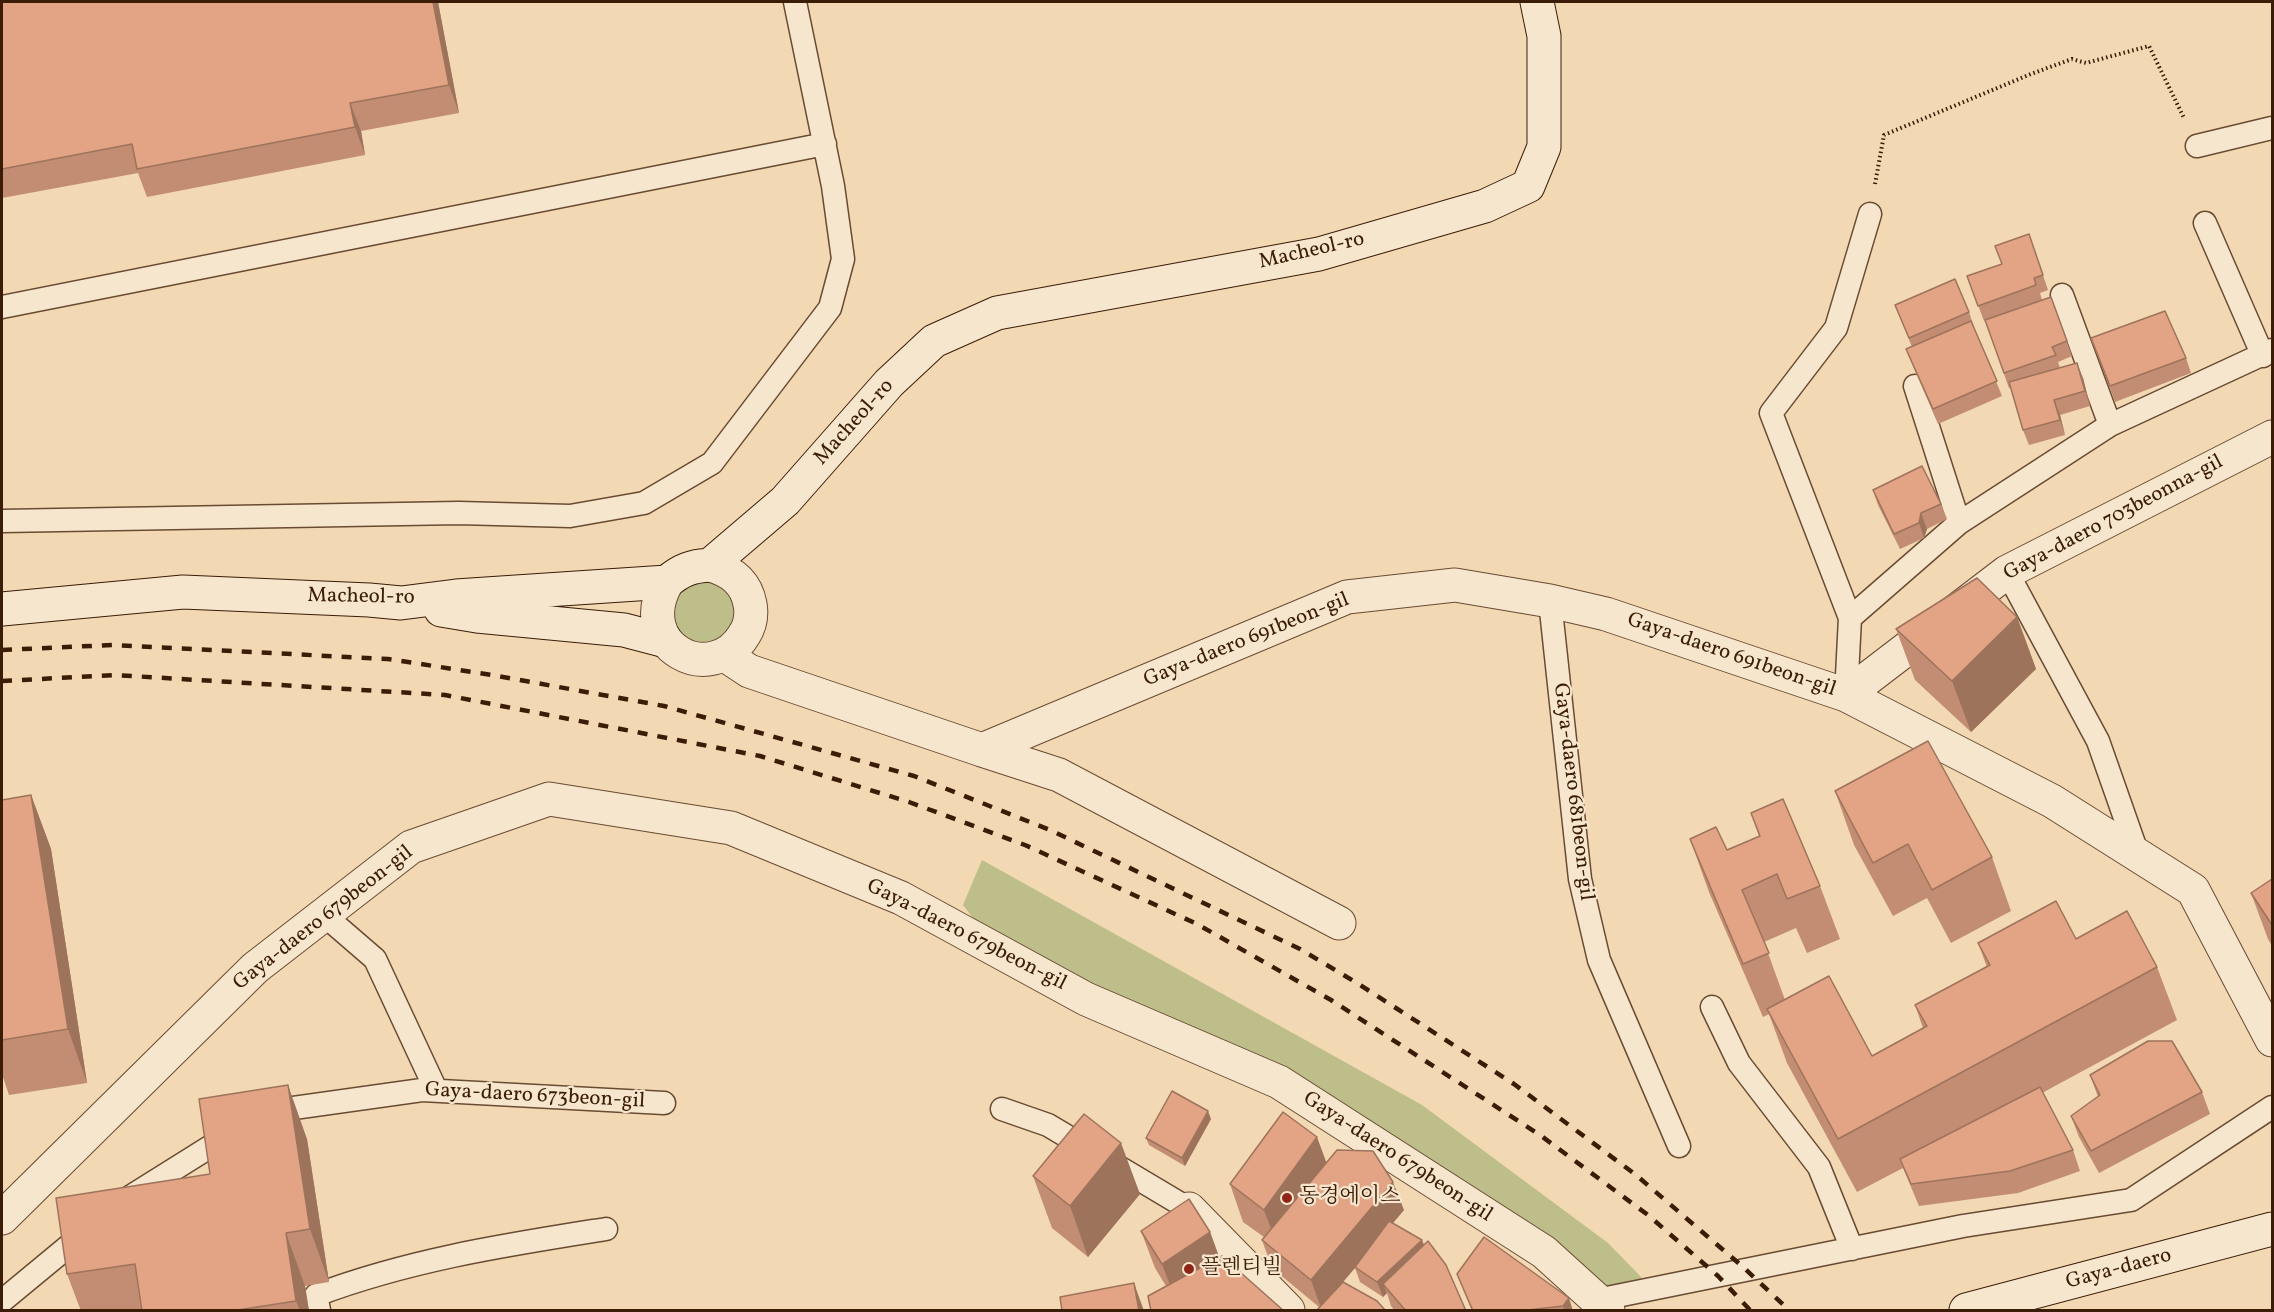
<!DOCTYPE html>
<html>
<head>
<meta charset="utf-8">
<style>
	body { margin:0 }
	#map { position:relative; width:2274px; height:1312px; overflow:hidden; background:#f2d8b3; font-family:Vollkorn,serif }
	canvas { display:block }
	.frame { position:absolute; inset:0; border:3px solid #3b1c07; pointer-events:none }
</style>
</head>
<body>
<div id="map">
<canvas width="2274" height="1312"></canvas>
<div class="frame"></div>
</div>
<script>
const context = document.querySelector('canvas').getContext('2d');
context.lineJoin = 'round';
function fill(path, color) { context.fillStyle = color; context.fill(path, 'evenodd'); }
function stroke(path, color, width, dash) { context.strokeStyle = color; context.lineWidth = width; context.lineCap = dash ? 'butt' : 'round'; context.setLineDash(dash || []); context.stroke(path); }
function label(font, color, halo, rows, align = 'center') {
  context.font = font + ' Vollkorn,"Noto Serif KR",serif'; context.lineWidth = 4.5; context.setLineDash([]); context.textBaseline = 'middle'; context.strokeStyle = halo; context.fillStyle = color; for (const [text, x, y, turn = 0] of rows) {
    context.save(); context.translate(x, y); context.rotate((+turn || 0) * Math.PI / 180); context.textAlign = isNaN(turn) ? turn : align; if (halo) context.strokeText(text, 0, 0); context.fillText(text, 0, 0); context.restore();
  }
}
fill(new Path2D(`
	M711 578 732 593 736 618 723 639C690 647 690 646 670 619 676 584 676 584 711 578Z
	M982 860 1422 1105 1608 1243 1642 1278 1597 1300 1279 1082 998 951 963 905Z`), '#bdbe8a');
const lane = new Path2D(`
	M2197 146 2272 128
	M2205 223 2263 356
	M2062 295 2110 425
	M2 307 825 144
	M1915 386 1959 523
	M2 521 459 513 570 516 644 503 712 463 830 308 843 259 833 186 795 2
	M2007 572 2098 741 2138 855
	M1550 601 1580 879 1599 960 1679 1146
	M1850 618 1959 523 2110 425 2272 350
	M1846 695 1850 618 1771 413 1836 328 1870 214
	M324 915 375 959 436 1090
	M1712 1007 1739 1063 1819 1167 1852 1249
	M1002 1109 1048 1125 1189 1209
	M265 1112 422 1090 664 1103
	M125 1200 232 1133
	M1597 1300 1963 1226 2131 1200 2272 1107
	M2 1301 88 1230
	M319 1310 316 1295C412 1259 506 1245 606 1229`);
const street = new Path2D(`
	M667 582C630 647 712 688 744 635 750 626 752 615 750 604 746 582 731 571 710 565
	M725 655 749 671 982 750 1347 597 1455 585 1550 601 1606 614 1846 695 2052 801 2193 890 2272 1040
	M1846 695 2007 572 2272 437
	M982 750 1059 775 1339 923
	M1189 1209 1288 1310
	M2 1218 255 968 411 847 549 799 731 828 901 898 1086 999 1279 1082 1544 1252 1608 1310`);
const secondary = new Path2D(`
	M2 609 183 592 369 600 401 603 456 596 667 582C681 570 692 566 710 565L785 501 889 383 934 341 997 313 1319 254 1485 206 1528 186 1544 147V36L1537 2
	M441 610 477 616 624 630 666 641
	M1966 1310 2272 1229`);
stroke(lane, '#694b32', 25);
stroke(street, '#694b32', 35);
stroke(secondary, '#3b1c07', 35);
stroke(new Path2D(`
	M1875 184 1884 135 2031 74 2072 59 2086 63 2149 46 2184 118`), '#3b1c07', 4, [1.5, 3]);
stroke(lane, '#f7e6ce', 22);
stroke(street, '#f7e6ce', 33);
stroke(secondary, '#f7e6ce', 33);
stroke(new Path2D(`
	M2 650 112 645 388 659 492 675 664 706 914 776 1050 830 1300 949 1357 983 1514 1084 1636 1175 1743 1267 1789 1310
	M2 681 115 675 445 695 760 756 909 802 1025 845 1197 924 1331 1000 1540 1135 1648 1215 1718 1276 1750 1310`), '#3b1c07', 4.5, [10, 10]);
fill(new Path2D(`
	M2 2H438L459 113 361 131 365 155 147 197 138 173 2 198Z
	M2029 234 2048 290 2040 293 2042 300 1992 318 2051 297 2072 356 2058 362 2060 368 2083 378 2090 406 2060 415 2065 435 2029 445 2023 430 2011 388H2009L1985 320 1984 321 1967 276 2002 264Z
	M1895 305 1969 312 1974 327 2002 396 1938 424 1912 364 1906 349 1912 347Z
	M2091 338 2186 358 2191 373 2115 402Z
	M1873 490 1941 504 1947 519 1927 529 1924 538 1900 549 1878 505Z
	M2017 617 2036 669 1971 732 1915 680 1896 629Z
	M1835 791 1992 857 2011 911 1951 943 1927 898 1893 916 1854 845Z
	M31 795 51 849 87 1083 9 1095 2 1074V800Z
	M1751 813 1820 886 1840 939 1807 953 1796 928 1764 942 1785 1000 1872 1056 1923 1028 1915 1005 1987 967 1978 943 2076 939 2157 967 2177 1020 2042 1093 2073 1150 2080 1171 2018 1193 1919 1206 1903 1168 1857 1192 1787 1063 1769 1014 1763 1017 1709 892 1690 839 1727 850 1759 836Z
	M2272 879V946L2268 939 2251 893Z
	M2090 1075 2202 1092 2210 1114 2099 1173 2079 1137 2071 1116 2098 1097Z
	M1211 1119 1185 1166 1149 1145 1146 1138Z
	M307 1139 329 1282 305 1286 309 1311H81L67 1274 210 1174Z
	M1327 1163 1404 1210 1393 1223 1424 1244 1466 1311H1395L1391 1306 1387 1293 1383 1297 1360 1282 1355 1268 1343 1282 1319 1307 1272 1268 1262 1240 1264 1237 1243 1222 1230 1184Z
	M1033 1176 1140 1194 1088 1257 1052 1228Z
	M1141 1231 1210 1232 1219 1257 1166 1286 1155 1268Z
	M1484 1237 1573 1311H1472L1457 1274Z`), '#c28d72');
fill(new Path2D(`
	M433 2H438L459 113 449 85Z
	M350 103 361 131 365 155 355 127Z
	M2077 363 2083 378 2090 406 2085 391Z
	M2054 400 2060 415 2065 435 2060 420Z
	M1921 513 1927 529 1924 538 1919 523Z
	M2017 617 2036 669 1971 732 1952 681Z
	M31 795 51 849 87 1083 68 1029Z
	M288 1085 307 1139 329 1282 310 1229Z
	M1208 1111 1211 1119 1185 1166 1182 1158Z
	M1317 1137 1331 1175 1278 1247 1264 1210Z
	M1121 1143 1140 1194 1088 1257 1070 1206Z
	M1393 1182 1404 1210 1321 1308 1311 1280Z
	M1210 1232 1224 1270 1176 1301 1162 1264Z
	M286 1233 305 1286 309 1311H300L296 1301Z
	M1422 1240 1428 1255 1383 1284 1387 1293 1383 1297 1377 1282Z
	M1134 1283 1144 1311H1139Z
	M1569 1298 1573 1311H1565L1563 1306Z`), '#9e735c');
const building = new Path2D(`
	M2 2H433L449 85 350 103 355 127 137 169 132 144 2 169Z
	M2029 234 2043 275 2034 278 2036 285 1978 306 1967 276 2002 264 1995 246Z
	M1955 279 1969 312 1909 338 1895 305Z
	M2051 297 2067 341 2052 347 2056 355 2004 373 1985 320Z
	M2165 311 2186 358 2110 386 2091 338Z
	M1971 321 1997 381 1933 409 1906 349Z
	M2077 363 2085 391 2054 400 2060 420 2023 430 2009 382Z
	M1922 466 1941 504 1921 513 1919 523 1894 534 1873 490Z
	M1977 578 2017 617 1952 681 1896 629Z
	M1928 741 1992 857 1932 890 1908 844 1873 863 1835 791Z
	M31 795 68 1029 2 1040V800Z
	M1783 799 1820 886 1787 899 1777 874 1742 890 1769 953 1743 964 1690 839 1716 827 1727 850 1760 836 1751 813Z
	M2272 879V925L2251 893Z
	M2056 901 2076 939 2127 911 2157 967 1838 1139 1767 1009 1829 976 1872 1056 1927 1026 1915 1005 1990 965 1978 943Z
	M2148 1041H2172L2202 1092 2091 1151 2071 1116 2100 1095 2090 1075Z
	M288 1085 310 1229 286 1233 296 1301 231 1311H142L135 1264 67 1274 56 1198 210 1174 199 1099Z
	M2040 1087 2073 1150 2010 1171 1911 1184 1900 1159Z
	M1172 1091 1208 1111 1182 1158 1146 1138Z
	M1283 1112 1317 1137 1264 1210 1230 1184Z
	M1084 1114 1121 1143 1070 1206 1033 1176Z
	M1337 1150 1373 1151 1393 1182 1311 1280 1262 1240Z
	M1189 1199 1210 1232 1162 1264 1141 1231Z
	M1389 1221 1422 1240 1377 1282 1355 1267Z
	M1484 1237 1569 1298 1563 1306 1519 1311H1473L1457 1274Z
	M1428 1241 1446 1265 1466 1311H1406L1383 1284Z
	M1222 1256 1284 1311H1151L1148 1296Z
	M1343 1282 1377 1301 1386 1311H1316Z
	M1134 1283 1139 1311H1062L1060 1297Z`);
fill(building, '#e2a484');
stroke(building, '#9e735c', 1.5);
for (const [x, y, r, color] of [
	[1287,1198,6,"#8f2418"],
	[1189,1269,6,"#8f2418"]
]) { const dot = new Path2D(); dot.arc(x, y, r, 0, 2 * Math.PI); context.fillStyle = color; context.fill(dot); stroke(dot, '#f7e6ce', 2); }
label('21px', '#3b1c07', '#f7e6ce', [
	["Macheol-ro",1312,252,-13],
	["Macheol-ro",855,423,-48],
	["Gaya-daero 703beonna-gil",2114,519,-28],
	["Macheol-ro",361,598,1],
	["Gaya-daero 691beon-gil",1247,641,-22],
	["Gaya-daero 691beon-gil",1731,656,19],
	["Gaya-daero 681beon-gil",1572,792,83],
	["Gaya-daero 679beon-gil",324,919,-38],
	["Gaya-daero 679beon-gil",966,936,27],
	["Gaya-daero 673beon-gil",535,1097,3],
	["Gaya-daero 679beon-gil",1397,1158,33],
	["Gaya-daero",2119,1270,-15]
]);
label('21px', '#3b1c07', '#f7e6ce', [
	["동경에이스",1299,1198],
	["플렌티빌",1201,1269]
], 'left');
</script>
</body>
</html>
